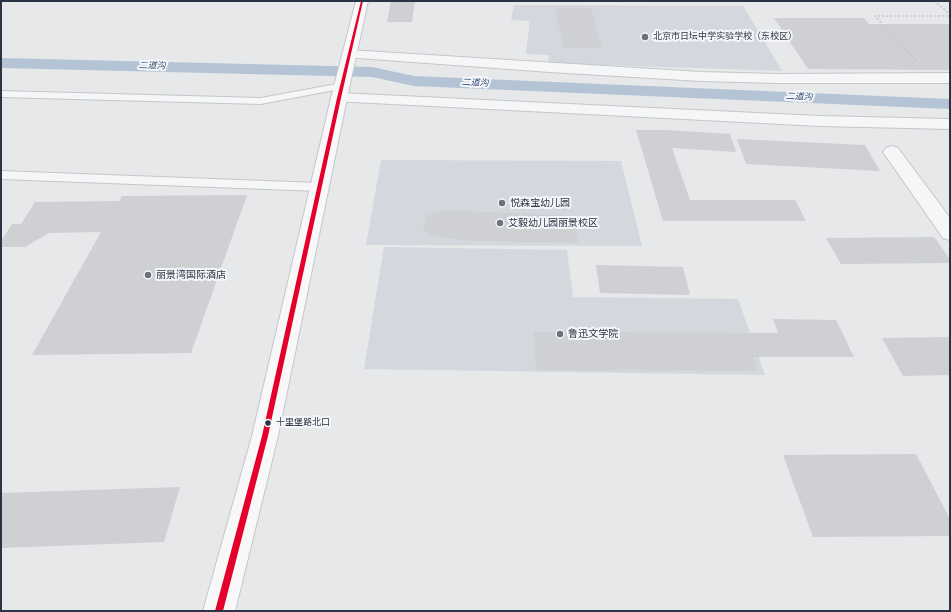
<!DOCTYPE html>
<html>
<head>
<meta charset="utf-8">
<style>
	body { margin:0 }
	#map { position:relative; width:951px; height:612px; overflow:hidden; background:#e6e8ea; font-family:"Archivo Narrow",sans-serif }
	canvas { display:block }
	.frame { position:absolute; inset:0; border:2px solid #2b3445; pointer-events:none }
</style>
</head>
<body>
<div id="map">
<canvas width="951" height="612"></canvas>
<div class="frame"></div>
</div>
<script>
const context = document.querySelector('canvas').getContext('2d');
context.lineJoin = 'round';
function fill(path, color) { context.fillStyle = color; context.fill(path, 'evenodd'); }
function stroke(path, color, width, dash) { context.strokeStyle = color; context.lineWidth = width; context.lineCap = dash ? 'butt' : 'round'; context.setLineDash(dash || []); context.stroke(path); }
function label(font, color, halo, rows, align = 'center') {
  context.font = font + ' "Archivo Narrow","Noto Sans SC",sans-serif'; context.lineWidth = 4; context.setLineDash([]); context.textBaseline = 'middle'; context.strokeStyle = halo; context.fillStyle = color; for (const [text, x, y, turn = 0] of rows) {
    context.save(); context.translate(x, y); context.rotate((+turn || 0) * Math.PI / 180); context.textAlign = isNaN(turn) ? turn : align; if (halo) context.strokeText(text, 0, 0); context.fillText(text, 0, 0); context.restore();
  }
}
fill(new Path2D(`
	M514 5 743 6 782 71 548 63 549 55 526 54 530 21 511 20Z
	M381 160 621 161 642 246 366 245Z
	M384 247 567 250 573 297 738 299 765 375 364 369Z`), '#d4d7dd');
fill(new Path2D(`
	M1 58 372 67 414 76 950 99V109L414 86 372 77 1 68Z`), '#b4c4d5');
fill(new Path2D(`
	M391 1H415L412 22H387Z
	M555 8H591L602 48H564Z
	M774 18H864L869 24H950V70L808 69Z
	M636 130H665L730 134 736 152 672 148 690 200H795L806 221H663Z
	M737 139 865 145 880 171 746 164Z
	M247 195 191 353 32 355 101 232 49 233 25 247H1V241L12 224H21L35 202 119 201 122 196Z
	M445 210 574 216 578 243 473 241 432 236 423 231 426 216Z
	M934 237 950 259V263L841 264 826 238Z
	M596 265 683 267 690 295 600 293Z
	M773 319 836 320 854 357H753L758 371 536 370 534 332 778 333Z
	M950 337V375L903 376 882 338Z
	M916 454 950 519V536L813 537 783 455Z
	M180 487 164 542 1 548V493Z`), '#ced0d3');
const lane = new Path2D(`
	M342 83 347 86 345 88 261 104 1 97V91L261 98Z
	M1 171 319 183 323 184 324 187 323 190 319 191 1 179Z`);
const street = new Path2D(`
	M349 50 701 72 776 74 950 73V83H776L701 81 550 72 344 57 342 54 344 51Z
	M339 93 820 116 950 119V129L820 126 333 101 331 98 333 95Z
	M892 146 898 148 950 218V240L943 238 883 152 886 148Z`);
const secondary = new Path2D(`
	M356 1H368L347 98 278 436 235 611H203L252 436 331 98Z`);
stroke(lane, '#c4c6c8', 2);
stroke(street, '#c4c6c8', 2);
stroke(secondary, '#c4c6c8', 2);
stroke(new Path2D(`
	M934 1 950 14
	M916 61 875 16H950`), '#c5c6ca', 1.5, [2, 2]);
fill(lane, '#f5f6f7');
fill(street, '#f5f6f7');
fill(secondary, '#f8f8f8');
fill(new Path2D(`
	M361 1H363L341 98 268 436 223 611H215L262 436 337 98Z`), '#e4002b');
for (const [x, y, r, color] of [
	[645,37,4,"#6c737f"],
	[502,203,4,"#6c737f"],
	[500,223,4,"#6c737f"],
	[148,275,4,"#6c737f"],
	[560,334,4,"#6c737f"],
	[268,423,3.5,"#2b3445"]
]) { const dot = new Path2D(); dot.arc(x, y, r, 0, 2 * Math.PI); context.fillStyle = color; context.fill(dot); stroke(dot, '#f4f6f9', 1.5); }
label('9px', '#2b3445', '#f4f6f9', [
	["北京市日坛中学实验学校（东校区）",653,37]
], 'left');
label('italic 9px', '#34527a', '#f4f6f9', [
	["二道沟",152,66,1],
	["二道沟",475,83,2],
	["二道沟",799,97,2]
]);
label('9px', '#2b3445', '#f4f6f9', [
	["十里堡路北口",276,423]
], 'left');
label('10px', '#2b3445', '#f4f6f9', [
	["悦森宝幼儿园",510,203],
	["艾毅幼儿园丽景校区",508,223],
	["丽景湾国际酒店",156,275],
	["鲁迅文学院",568,334]
], 'left');
</script>
</body>
</html>
